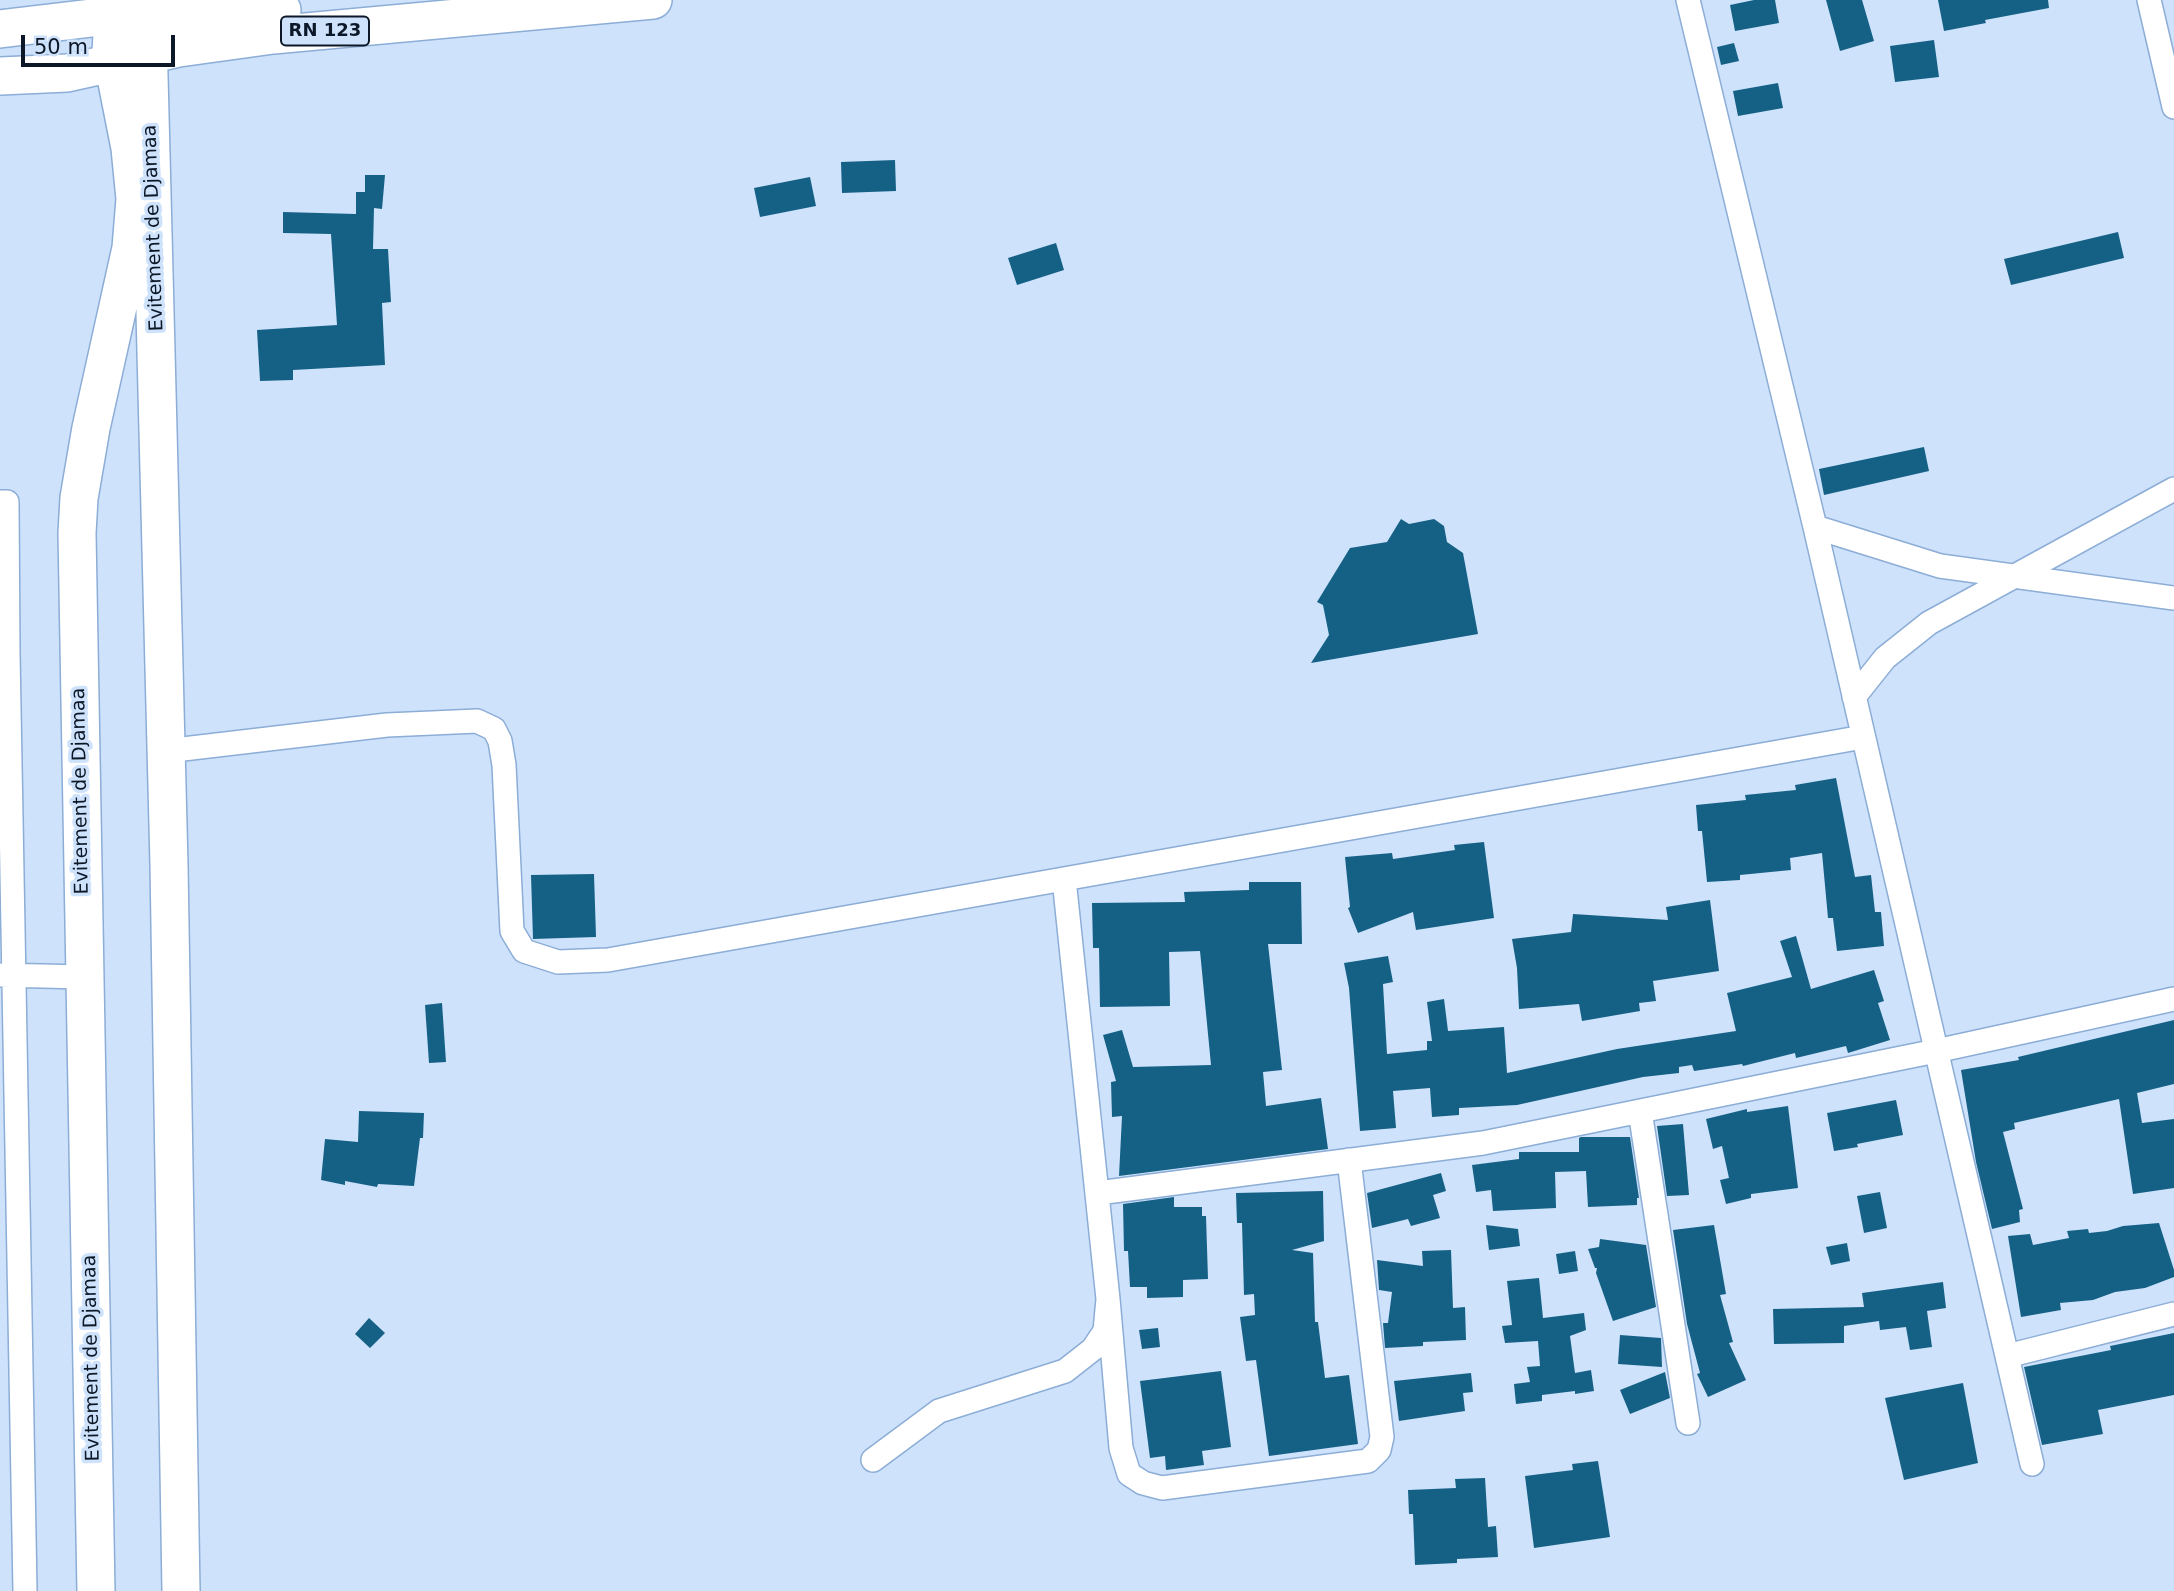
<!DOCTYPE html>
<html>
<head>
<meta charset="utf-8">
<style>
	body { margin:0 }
	#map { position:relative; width:2174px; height:1591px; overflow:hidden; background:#cee2fc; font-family:"DejaVu Sans",sans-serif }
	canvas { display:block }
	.scale { position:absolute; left:21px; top:35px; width:154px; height:32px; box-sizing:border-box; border:4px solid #0c1827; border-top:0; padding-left:9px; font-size:21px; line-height:24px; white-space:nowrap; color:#0c1827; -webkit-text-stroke:5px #cee2fc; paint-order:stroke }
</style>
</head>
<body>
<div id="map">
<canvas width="2174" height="1591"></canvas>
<div class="scale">50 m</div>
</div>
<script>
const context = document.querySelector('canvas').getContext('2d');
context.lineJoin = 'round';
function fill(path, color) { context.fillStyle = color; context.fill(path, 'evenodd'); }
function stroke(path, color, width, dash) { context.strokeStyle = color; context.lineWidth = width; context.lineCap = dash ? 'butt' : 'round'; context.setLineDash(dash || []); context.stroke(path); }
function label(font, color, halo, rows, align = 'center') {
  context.font = font + ' "DejaVu Sans",sans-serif'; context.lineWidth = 7; context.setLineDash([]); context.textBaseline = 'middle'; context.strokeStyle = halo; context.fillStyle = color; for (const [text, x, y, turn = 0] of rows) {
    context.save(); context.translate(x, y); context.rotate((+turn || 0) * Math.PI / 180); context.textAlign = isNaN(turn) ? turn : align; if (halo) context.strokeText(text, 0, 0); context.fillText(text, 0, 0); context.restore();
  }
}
fill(new Path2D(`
	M1754 0H1775L1779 23 1735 31 1730 5Z
	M1826 0H1862L1874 41 1840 51Z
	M1938 0H2048L2049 8 1985 20 1986 23 1944 31Z
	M1934 40 1939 77 1895 82 1890 46Z
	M1734 43 1739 61 1721 65 1717 47Z
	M1778 83 1783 108 1738 116 1733 91Z
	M895 160 896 191 842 193 841 162Z
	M365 175H385L382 209 374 208 373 249H388L391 302 382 303 385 365 293 370V380L260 381 257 330 337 325 331 234 283 233V212L356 214V192H365Z
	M810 177 816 206 760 217 754 188Z
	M2118 232 2124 258 2011 285 2004 259Z
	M1056 243 1064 270 1017 285 1008 258Z
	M1924 447 1929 471 1824 495 1819 469Z
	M1401 519 1409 524 1434 519 1444 526 1447 542 1463 553 1478 634 1311 663 1329 635 1323 605 1317 602 1350 548 1387 542Z
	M1836 778 1855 877 1871 875 1875 912H1881L1884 946 1837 951 1833 918H1828L1822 853 1790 858 1791 870 1740 875V880L1707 882 1702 831H1698L1696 805 1746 800 1745 795 1796 790 1795 785Z
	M1484 842 1494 918 1416 930 1413 912 1358 933 1348 908 1350 907 1345 857 1392 853 1393 859 1455 850 1454 845Z
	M594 874 596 937 533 939 531 875Z
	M1249 882H1301L1302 944H1268L1282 1070 1263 1072 1266 1106 1321 1098 1328 1149 1119 1176 1122 1116 1112 1117 1111 1082 1116 1081 1103 1035 1122 1030 1133 1067 1211 1065 1200 951 1169 952 1170 1006 1100 1007 1099 948H1093L1092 903 1185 902 1184 892 1249 890Z
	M1710 900 1719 971 1653 981 1656 1001 1639 1003 1640 1011 1582 1021 1579 1004 1519 1009 1517 968 1512 939 1571 932 1573 914 1668 920 1666 907Z
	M1796 936 1811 989 1874 970 1884 1001 1878 1003 1890 1040 1848 1053 1846 1046 1796 1058 1795 1053 1743 1066 1742 1064 1694 1071 1692 1065 1679 1067V1073L1643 1077 1517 1105 1459 1108V1115L1432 1117 1430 1088 1393 1091 1396 1128 1360 1131 1349 988 1344 963 1388 956 1393 982 1383 984 1387 1054 1427 1050V1041H1432L1427 1002 1444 999 1448 1031 1504 1027 1507 1073 1617 1049 1736 1031 1727 993 1792 977 1780 941Z
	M442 1003 446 1062 429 1063 425 1005Z
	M2174 1020V1084L2137 1093 2142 1123 2174 1119V1188L2133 1194 2119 1099 2014 1123 2015 1129 2003 1132 2023 1209 2019 1210 2020 1222 1992 1229 1976 1162 1961 1070 2019 1060 2018 1057Z
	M1896 1100 1903 1135 1857 1144 1858 1147 1834 1151 1827 1113Z
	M1788 1106 1798 1188 1751 1194V1198L1726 1204 1720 1180 1729 1178 1722 1146 1713 1149 1706 1119 1747 1109V1112Z
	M359 1111 424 1113 423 1138H420L414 1186 378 1184 377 1187 345 1181V1185L321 1180 325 1139 358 1142Z
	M1683 1124 1689 1195 1667 1196 1657 1126Z
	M1581 1137H1630L1639 1198H1637V1205L1588 1207 1586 1171 1555 1172 1556 1208 1493 1211 1491 1190 1476 1192 1472 1165 1519 1159V1152H1579V1138Z
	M1441 1173 1446 1191 1433 1195 1440 1218 1411 1226 1408 1219 1372 1228 1367 1193Z
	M1323 1191 1324 1241 1292 1250 1313 1253 1315 1322H1318L1325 1378 1349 1375 1358 1444 1269 1456 1256 1360 1246 1361 1240 1317 1255 1315 1254 1294 1244 1295 1242 1223H1237L1236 1193Z
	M1880 1192 1887 1228 1864 1233 1857 1196Z
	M1174 1197V1207H1202V1216H1206L1208 1279 1183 1280V1297L1147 1298V1287H1130L1128 1251H1124L1123 1204Z
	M2159 1223 2174 1270V1277L2145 1288 2115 1292 2093 1300 2060 1303 2061 1310 2021 1317 2008 1236 2030 1234 2033 1245 2069 1238 2067 1231 2088 1229 2089 1233 2107 1231 2123 1226Z
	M1486 1225 1518 1229 1520 1246 1489 1250Z
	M1714 1225 1726 1294 1720 1295 1733 1342 1729 1343 1746 1380 1708 1397 1697 1374 1700 1373 1687 1324 1673 1230Z
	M1600 1239 1646 1245 1656 1307 1613 1321 1596 1273 1597 1268H1595L1588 1249 1599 1247Z
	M1847 1243 1850 1261 1831 1265 1826 1247Z
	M1451 1250 1453 1308 1465 1307 1466 1340 1423 1342V1346L1385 1348 1383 1323H1388L1392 1292 1379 1290 1377 1260 1423 1266 1422 1251Z
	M1575 1251 1578 1271 1559 1274 1556 1254Z
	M1539 1278 1543 1318 1584 1313 1586 1330 1570 1336 1575 1373 1591 1370 1594 1391 1575 1394V1391L1542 1395V1401L1516 1404 1514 1384 1530 1382 1527 1367 1540 1366 1538 1341 1505 1343 1502 1326 1512 1325 1507 1281Z
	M1943 1282 1946 1308 1927 1311 1932 1347 1910 1350 1906 1327 1880 1330 1879 1321 1844 1326V1343L1774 1344 1773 1309 1864 1307 1862 1293Z
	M369 1318 385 1333 370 1348 355 1334Z
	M1158 1328 1160 1347 1142 1349 1139 1330Z
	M2174 1333V1395L2098 1410 2103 1434 2042 1445 2024 1367 2111 1350 2110 1346Z
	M1620 1335 1661 1338 1662 1367 1618 1364Z
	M1221 1371 1231 1447 1202 1451 1204 1465 1166 1470 1165 1456 1150 1458 1140 1381Z
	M1665 1372 1670 1398 1630 1414 1620 1390Z
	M1471 1373 1473 1392 1463 1393 1465 1411 1399 1421 1394 1381Z
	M1963 1383 1978 1463 1904 1480 1885 1398Z
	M1598 1461 1610 1537 1534 1548 1525 1476 1573 1470 1572 1464Z
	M1485 1478 1488 1527 1496 1526 1498 1557 1457 1559V1563L1415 1565 1413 1514H1409L1408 1490 1456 1488 1455 1479Z`), '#156185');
const street = new Path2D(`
	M1688 0 1815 527 2032 1464
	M2149 0 2174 107
	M0 502H7L8 653 25 1591
	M1815 527 1940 566 2174 598
	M1854 697 1885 658 1929 623 2174 489
	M166 751 387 725 477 721 494 729 500 741 504 765 512 931 524 951 558 962 608 960 1863 737
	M0 975 84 977
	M1640 1111 1688 1423
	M1098 1193 1483 1143 1936 1051 2174 999
	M1108 1299 1121 1448 1129 1474 1143 1483 1162 1488 1368 1461 1379 1450 1382 1437 1349 1160
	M2007 1356 2174 1314
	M873 1460 939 1411 1065 1371 1093 1349 1105 1331 1108 1299 1064 879`);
const primary = new Path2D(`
	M143 0 148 36 169 865 181 1591
	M0 29 92 18H188L282 10
	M0 76 67 73 179 48 273 35 653 0
	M96 1591 77 533 79 498 91 428 131 248 135 199 130 148 111 52 114 0`);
stroke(street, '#8cadd6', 26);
stroke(primary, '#8cadd6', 40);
stroke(street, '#fff', 23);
stroke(primary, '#fff', 37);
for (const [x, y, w] of [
	[325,31,88]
]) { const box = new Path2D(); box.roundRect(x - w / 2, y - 14.5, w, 29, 5); context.fillStyle = '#cee2fc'; context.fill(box); stroke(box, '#0c1827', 2); }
label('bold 18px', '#0c1827', null, [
	["RN 123",325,31]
]);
label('19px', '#0c1827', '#cee2fc', [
	["Evitement de Djamaa",154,228,-92],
	["Evitement de Djamaa",81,791,-91],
	["Evitement de Djamaa",92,1358,-91]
]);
</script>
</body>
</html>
